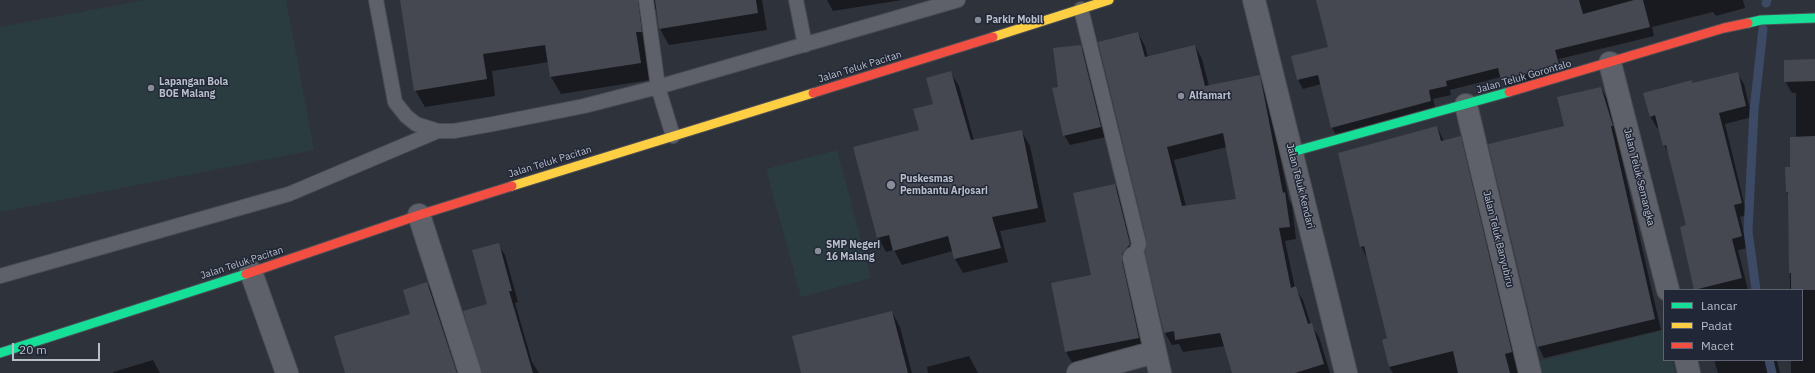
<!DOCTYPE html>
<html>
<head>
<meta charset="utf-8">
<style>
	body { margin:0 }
	#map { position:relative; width:1815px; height:373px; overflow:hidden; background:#2e323b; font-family:"IBM Plex Sans",sans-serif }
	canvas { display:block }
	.legend { position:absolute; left:1663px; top:289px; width:140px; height:72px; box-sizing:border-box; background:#212736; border:1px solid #5e6372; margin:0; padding:5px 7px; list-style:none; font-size:12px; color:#b9becb }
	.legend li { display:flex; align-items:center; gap:8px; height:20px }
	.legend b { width:20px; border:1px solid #5e6372 }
	.scale { position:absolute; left:12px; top:343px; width:88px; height:18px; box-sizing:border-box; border:2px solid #b9becb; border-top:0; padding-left:5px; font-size:12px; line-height:14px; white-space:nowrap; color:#b9becb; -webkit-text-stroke:3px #212736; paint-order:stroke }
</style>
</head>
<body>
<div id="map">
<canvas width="1815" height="373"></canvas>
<ul class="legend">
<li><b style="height:5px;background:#16e098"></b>Lancar</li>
<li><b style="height:5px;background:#ffcf43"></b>Padat</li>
<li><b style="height:5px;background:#f24e42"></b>Macet</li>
</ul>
<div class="scale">20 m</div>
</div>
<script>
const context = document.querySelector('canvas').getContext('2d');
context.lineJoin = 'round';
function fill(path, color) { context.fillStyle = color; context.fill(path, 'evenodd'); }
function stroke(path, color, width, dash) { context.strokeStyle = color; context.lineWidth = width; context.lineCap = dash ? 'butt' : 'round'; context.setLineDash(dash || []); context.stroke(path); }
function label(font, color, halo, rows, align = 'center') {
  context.font = font + ' "IBM Plex Sans",sans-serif'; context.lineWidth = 3; context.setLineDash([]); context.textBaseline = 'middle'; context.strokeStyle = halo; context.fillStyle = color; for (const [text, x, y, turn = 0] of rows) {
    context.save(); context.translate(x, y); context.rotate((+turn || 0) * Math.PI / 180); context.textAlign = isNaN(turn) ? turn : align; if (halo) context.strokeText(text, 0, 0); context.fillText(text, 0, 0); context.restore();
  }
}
fill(new Path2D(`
	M145 0H286L314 150 0 212V27Z
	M837 150 871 278 801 297 766 169Z
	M1664 330V360H1672L1675 373H1539L1536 362Z`), '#2b3c41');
fill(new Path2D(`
	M401 0H762L767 30 669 45 660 29 656 9 650 10 651 48 645 49 650 80 561 94 551 77 549 62 492 71 495 96 425 107 415 90Z
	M827 0H902L833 11Z
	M1317 0H1743L1745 8 1716 16 1713 12 1652 27 1654 36 1559 59 1563 73 1507 89 1501 77 1450 90 1451 95 1433 99 1436 110 1337 137 1332 128 1321 84 1303 89 1298 80 1329 48Z
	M1138 33 1145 46 1148 58 1195 46 1202 59 1209 86 1259 76 1266 89 1289 200 1292 206 1296 239 1285 241 1295 288 1303 300 1311 325 1319 337 1330 373H1233L1225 346 1183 352 1179 344 1172 345 1165 333 1148 242ZM1227 147 1237 200 1186 206 1174 160Z
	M1080 46 1086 55 1106 137 1070 145 1064 135 1059 88Z
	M1815 60V373H1791V360H1802V290H1790L1789 196 1787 192 1796 137V93H1792L1785 81Z
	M950 72 959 86 974 141 1022 132 1030 146 1046 222 1000 231 1008 262 963 273 955 259 953 251 902 265 894 250 886 252 878 237 920 131Z
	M1737 73 1744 84 1752 117 1725 124 1747 215 1740 217 1748 248 1738 250 1748 290H1696L1688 260 1687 226 1670 155 1664 145 1659 127 1657 128 1650 116 1693 84Z
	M1601 88 1607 99 1619 137 1617 138 1661 330 1544 358 1538 346 1566 127Z
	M1437 127 1444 141 1460 137 1466 148 1520 373H1393L1389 367 1383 340 1388 339 1367 258 1361 246Z
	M1115 185 1123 199 1137 258 1146 351 1074 366 1066 352 1092 276Z
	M498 244 505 255 518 302 515 303 532 362 539 373H483L488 304Z
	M427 283 434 294 459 373H346L412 314Z
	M892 312 900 327 912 373H802Z
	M969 356 978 373H928L927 367Z
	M153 360 160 373H113V372Z
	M1714 360H1777L1780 373H1718Z`), '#0007');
stroke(new Path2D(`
	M1766 3 1767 0
	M1756 290 1748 231 1754 110 1763 29
	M1769 360 1772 373`), '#3d4a65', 9);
fill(new Path2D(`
	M400 0H638L642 32H636L641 63 550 77 545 45 483 54 487 79 414 91Z
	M655 0H756L758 13 659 29Z
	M1316 0H1579L1583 14 1634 0H1643L1650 27 1555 50 1559 64 1526 74 1501 80 1498 68 1446 81 1447 86 1429 90 1431 101 1331 128 1318 75 1297 80 1291 56 1328 47Z
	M1138 32 1145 57 1195 45 1205 86 1260 75 1283 193 1285 192 1290 227 1279 228 1291 288 1296 286 1308 324 1312 323 1324 364 1295 373H1232L1220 333 1175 340 1174 331 1164 333 1145 253 1147 242 1098 42ZM1223 133 1236 199 1182 206 1167 147Z
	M1081 45 1101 127 1063 136 1052 88 1058 87 1053 48Z
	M1815 59V81L1784 82V60Z
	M951 71 971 140 1022 130 1038 208 992 217 1001 248 954 259 948 236 893 251 889 235 877 238 853 147 919 130 913 109 933 104 926 78Z
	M1738 72 1746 106 1719 113 1742 203 1734 205 1742 236 1732 239 1742 278 1694 290 1680 227 1686 225 1666 145 1663 146 1655 115 1650 117 1643 93 1692 80V83Z
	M1601 87 1613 126H1611L1655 319 1537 347 1488 144 1564 126 1557 97Z
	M1437 126 1441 141 1461 136 1512 352 1505 354 1510 373H1458L1453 351 1389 367 1382 340 1387 338 1364 246 1360 247 1338 153Z
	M1815 136V290H1791V273H1789L1788 192H1786L1785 167H1790V137Z
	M1115 184 1130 244 1122 254V261L1139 338 1065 352 1051 283 1091 275 1073 193Z
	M499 243 512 291H509L533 373H482L463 311 487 304 472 250Z
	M427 282 457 373H345L334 336 410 314 403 290Z
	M892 311 908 373H801L792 336Z`), '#454850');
const lane = new Path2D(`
	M376 0 395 102 406 116 416 124 438 131H454L493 124 584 106 658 87 958 0
	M646 0 658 87 673 136
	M796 0 805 45
	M1081 9 1139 244 1134 258
	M0 276 289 194 438 131`);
const street = new Path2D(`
	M1254 0 1346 373
	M1610 63 1668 290
	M1466 105 1530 373
	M419 215 470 373
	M1134 258 1160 373
	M251 272 287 373
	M1686 360 1689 373
	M1078 373 1155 352`);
const fast = new Path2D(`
	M1748 23 1761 20 1815 18
	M1292 152 1509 92
	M0 353 246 274`);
const slow = new Path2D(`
	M993 37 1109 0
	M512 186 813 93`);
const jam = new Path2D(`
	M1509 92 1724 28 1748 23
	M813 93 993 37
	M246 274 419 215 512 186`);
stroke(lane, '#4a4d54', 16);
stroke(street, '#4a4d54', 24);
stroke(fast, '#4a4d54', 11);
stroke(slow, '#4a4d54', 11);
stroke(jam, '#4a4d54', 11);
stroke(lane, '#5e6169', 14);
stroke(street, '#5e6169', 22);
stroke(fast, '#16e098', 9);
stroke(slow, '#ffcf43', 9);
stroke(jam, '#f24e42', 9);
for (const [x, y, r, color] of [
	[978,20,4,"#888d99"],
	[151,88,4,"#888d99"],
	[1181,96,4,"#888d99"],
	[891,185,5,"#888d99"],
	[818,251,4,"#888d99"]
]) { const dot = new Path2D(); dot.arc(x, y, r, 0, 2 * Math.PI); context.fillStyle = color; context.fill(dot); stroke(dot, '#212736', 1.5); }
label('bold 10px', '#b9becb', '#212736', [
	["Parkir Mobil",986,20],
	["Lapangan Bola",159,82],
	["BOE Malang",159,94],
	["Alfamart",1189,96],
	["Puskesmas",900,179],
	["Pembantu Arjosari",900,191],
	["SMP Negeri",826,245],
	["16 Malang",826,257]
], 'left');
label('10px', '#b9becb', '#212736', [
	["Jalan Teluk Pacitan",860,67,-17],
	["Jalan Teluk Gorontalo",1524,77,-16],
	["Jalan Teluk Pacitan",550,162,-17],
	["Jalan Teluk Semangka",1639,177,76],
	["Jalan Teluk Kendari",1300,186,76],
	["Jalan Teluk Banyubiru",1498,239,76],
	["Jalan Teluk Pacitan",242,263,-18]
]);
</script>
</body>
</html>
